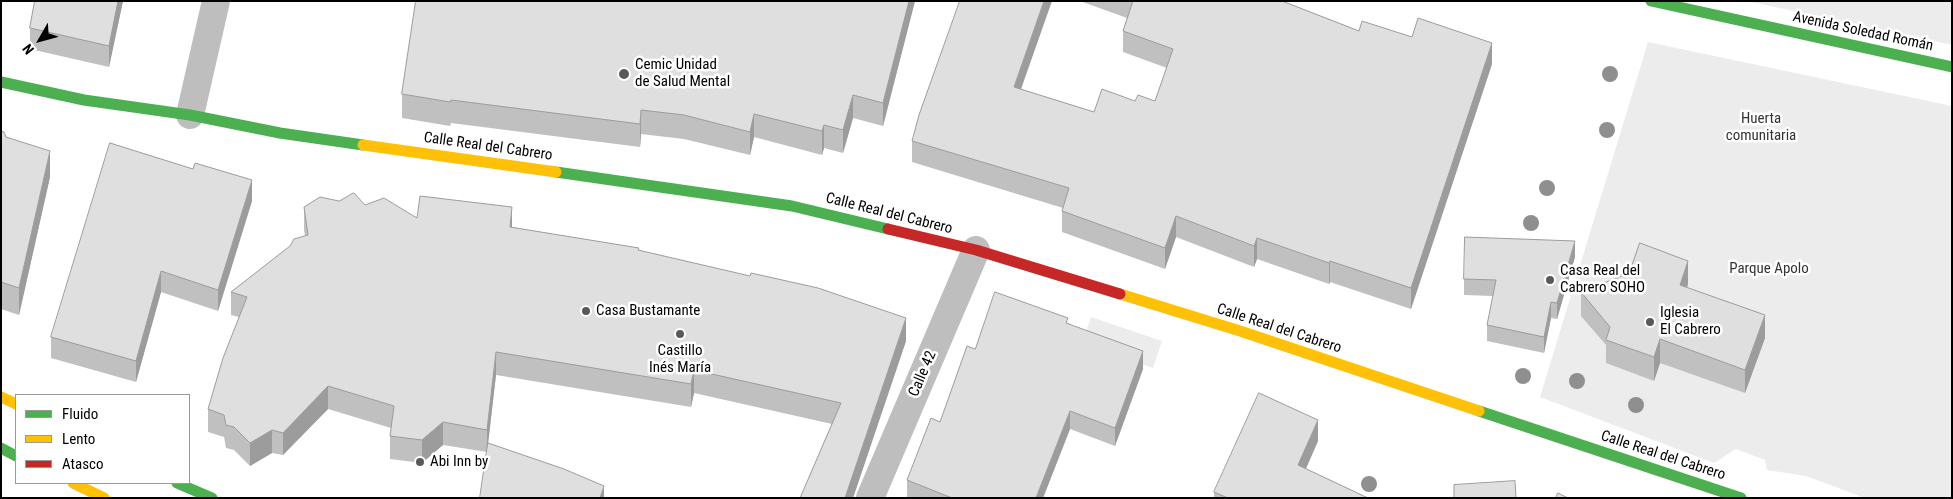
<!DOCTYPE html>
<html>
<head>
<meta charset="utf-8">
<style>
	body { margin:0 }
	#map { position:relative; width:1953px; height:499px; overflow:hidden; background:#fff; font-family:"Roboto Condensed",sans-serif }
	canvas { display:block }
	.frame { position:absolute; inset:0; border:2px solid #000; pointer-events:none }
	.legend { position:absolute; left:15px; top:394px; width:175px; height:90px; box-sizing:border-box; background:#fff; border:1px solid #999; margin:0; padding:6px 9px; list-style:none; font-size:15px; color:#000 }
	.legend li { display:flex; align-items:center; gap:10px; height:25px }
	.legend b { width:25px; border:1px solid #999 }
	.north { position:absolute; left:15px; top:15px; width:50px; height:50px; -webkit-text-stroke:4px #fff; paint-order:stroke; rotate:232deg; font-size:14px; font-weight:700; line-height:20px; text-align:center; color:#000 }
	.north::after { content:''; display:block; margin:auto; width:18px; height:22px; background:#000; clip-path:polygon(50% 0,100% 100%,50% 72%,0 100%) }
</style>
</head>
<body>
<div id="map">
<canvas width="1953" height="499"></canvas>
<div class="frame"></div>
<ul class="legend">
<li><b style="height:6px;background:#4caf50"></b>Fluido</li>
<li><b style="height:6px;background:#ffc107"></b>Lento</li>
<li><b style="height:6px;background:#c62828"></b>Atasco</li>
</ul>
<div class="north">N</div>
</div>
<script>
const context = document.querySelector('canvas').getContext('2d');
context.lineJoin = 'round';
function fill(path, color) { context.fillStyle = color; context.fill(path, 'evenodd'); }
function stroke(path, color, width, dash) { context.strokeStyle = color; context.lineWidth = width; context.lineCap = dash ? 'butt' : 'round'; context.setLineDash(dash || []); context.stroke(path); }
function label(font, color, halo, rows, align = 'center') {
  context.font = font + ' "Roboto Condensed",sans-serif'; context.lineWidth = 5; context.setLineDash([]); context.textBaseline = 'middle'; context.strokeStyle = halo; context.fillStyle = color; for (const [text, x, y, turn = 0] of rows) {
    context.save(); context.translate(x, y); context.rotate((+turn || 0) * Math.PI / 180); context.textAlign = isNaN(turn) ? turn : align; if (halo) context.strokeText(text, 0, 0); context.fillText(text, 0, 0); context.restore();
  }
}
fill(new Path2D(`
	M1747 1H1952V45Z
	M1648 42 1952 106V498H1865L1806 476 1767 470 1765 460 1736 449 1714 463 1540 397Z
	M1091 317 1162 341 1153 368 1082 344Z`), '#ececec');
stroke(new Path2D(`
	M190 115 216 1
	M870 498 976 250`), '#bebebe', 28);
stroke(new Path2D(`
	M1651 1 1952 67
	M1 82 84 100 190 115 280 133 363 145
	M556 172 792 206 888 229
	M1479 411 1741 498
	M1 448 16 456
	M177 483 212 498`), '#4caf50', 11);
stroke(new Path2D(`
	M363 145 556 172
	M1120 294 1240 331 1479 411
	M1 397 16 404
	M73 483 104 498`), '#ffc107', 11);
stroke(new Path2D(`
	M888 229 976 250 1120 294`), '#c62828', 11);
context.fillStyle = '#8f8f8f';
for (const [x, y] of [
	[1610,74],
	[1607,130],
	[1547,188],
	[1531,223],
	[1523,376],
	[1577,381],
	[1636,405],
	[1369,484]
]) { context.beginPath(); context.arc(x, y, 8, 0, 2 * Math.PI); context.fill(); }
fill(new Path2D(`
	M35 1H123L109 67 30 49V28Z
	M416 1H915L883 126 853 118 843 153 824 148 822 155 754 137 750 155 684 139 641 134 640 147 451 123 450 126 402 118V94Z
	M1080 1H1282L1359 31 1492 64 1411 309 1330 282 1329 284 1257 259 1254 267 1176 237 1165 269 1062 232V211L1063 208 912 162V141L1020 89 1094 112 1135 101H1155L1167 68 1123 52V31L1127 18Z
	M1 131 6 137 50 177 19 315 1 309Z
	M252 201 218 311 161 292 136 382 51 358V337Z
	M339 201 365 205 417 218 512 227 639 250 906 341 853 498H800L832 424 694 393 691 407 496 375 488 443 604 498 487 452 443 445 422 463 390 459V436L391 428 328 409 283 455 272 453 250 466 234 450 226 448 224 437 208 432V409L239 317 231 315V292L305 236 304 230V207Z
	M1575 257 1557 319 1551 318 1544 353 1487 341V325L1493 296 1464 295V279Z
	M1688 284 1687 288 1765 338 1745 393 1660 363 1654 381 1606 363V345L1581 316V292Z
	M1068 323 1143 369 1115 446 1070 429 1043 498H907V480L940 422 975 349Z
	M1318 441 1306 469 1368 498H1214V492Z`), '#c0c0c0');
fill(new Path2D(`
	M118 1H123L109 67V46Z
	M909 1H915L883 126V103Z
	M1044 1H1052L1014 109V87Z
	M1492 43V64L1411 309V288Z
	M853 95V118L843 153V130Z
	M641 110V134L640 147V124Z
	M754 114V137L750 155V132Z
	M824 125V148L822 155V131Z
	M50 151V177L19 315V288Z
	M252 180V201L218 311V290Z
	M512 207V230L510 227Z
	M1176 216V237L1165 269V248Z
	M1257 238V259L1254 267V246Z
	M1575 241V257L1557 319V303Z
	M1330 261V282L1329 284V263Z
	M1688 261V284L1680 309V285Z
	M161 271V292L136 382V361Z
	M1551 302V318L1544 353V337Z
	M1765 315V338L1745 393V370Z
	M906 318V341L853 498H845Z
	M1660 339V363L1654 381V357Z
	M1143 351V369L1115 446V428Z
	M496 352V375L487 453V430Z
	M694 370V393L691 407V384Z
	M328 386V409L283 455V433Z
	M1070 411V429L1043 498H1036Z
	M1318 420V441L1298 486V465Z
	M443 422V445L422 463V440Z
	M272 430V453L250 466V443Z
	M604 486V498H600Z`), '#9c9c9c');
const building = new Path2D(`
	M35 1H118L109 46 30 28Z
	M416 1H909L883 103 853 95 843 130 824 125 822 131 754 114 750 132 684 115 641 110 640 124 451 100 450 102 402 94Z
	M960 1H1044L1014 87 1094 112 1102 89 1135 101 1138 95 1155 101 1173 49 1123 31 1133 1H1282L1359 31 1362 21 1412 37 1418 18 1492 43 1411 288 1330 261 1329 263 1257 238 1254 246 1176 216 1165 248 1062 211 1069 188 912 141 919 115Z
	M1 131 4 132 6 137 50 151 19 288 1 282Z
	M110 143 193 169 195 163 252 180 218 290 161 271 136 361 51 337Z
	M354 193 365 205 384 198 417 218 420 196 512 207 510 227 639 248 638 250 750 276 751 273 818 288 906 318 845 498H800L841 403 694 370 691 384 496 352 487 430 443 422 422 440 390 436 394 406 328 386 283 433 272 430 250 443 234 427 226 425 224 415 208 409 223 358 247 297 231 292 290 246 294 239 308 235 304 207 320 197 339 201Z
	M1465 237 1575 241 1557 303 1551 302 1544 337 1487 325 1496 280 1464 279Z
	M1640 243 1688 261 1680 285 1765 315 1745 370 1660 339 1654 357 1606 340 1610 327 1581 292 1629 273Z
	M995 292 1068 318 1066 323 1143 351 1115 428 1070 411 1036 498H952L907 480 931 418 940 422 967 346 975 349Z
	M1259 393 1318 420 1298 465 1368 498H1228L1214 492Z
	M488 443 564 469 604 486 600 498H480Z
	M1515 481 1516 498H1454V485Z
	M1558 493 1568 498H1556Z`);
fill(building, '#dfdfdf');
stroke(building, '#9c9c9c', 1);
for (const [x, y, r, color] of [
	[624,74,6,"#595959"],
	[1550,280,5,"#595959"],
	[586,311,5,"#595959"],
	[1650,322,5,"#595959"],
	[680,334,5,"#595959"],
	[420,462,5,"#595959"]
]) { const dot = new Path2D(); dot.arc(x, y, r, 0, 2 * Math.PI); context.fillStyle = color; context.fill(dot); stroke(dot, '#fff', 2); }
label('15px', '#000', '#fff', [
	["Avenida Soledad Román",1863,32,12],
	["Calle Real del Cabrero",488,147,8],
	["Calle Real del Cabrero",889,214,14],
	["Calle Real del Cabrero",1279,329,18],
	["Calle 42",923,374,-67],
	["Calle Real del Cabrero",1663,456,18]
]);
label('15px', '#000', '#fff', [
	["Cemic Unidad",635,65],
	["de Salud Mental",635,82],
	["Casa Real del",1560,271],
	["Cabrero SOHO",1560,288],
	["Casa Bustamante",596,311],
	["Iglesia",1660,313],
	["El Cabrero",1660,330],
	["Castillo",680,351,"center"],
	["Inés María",680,368,"center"],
	["Abi Inn by",430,462]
], 'left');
label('15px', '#333', '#fff', [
	["Huerta",1761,119],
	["comunitaria",1761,136],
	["Parque Apolo",1769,269]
]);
</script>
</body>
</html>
